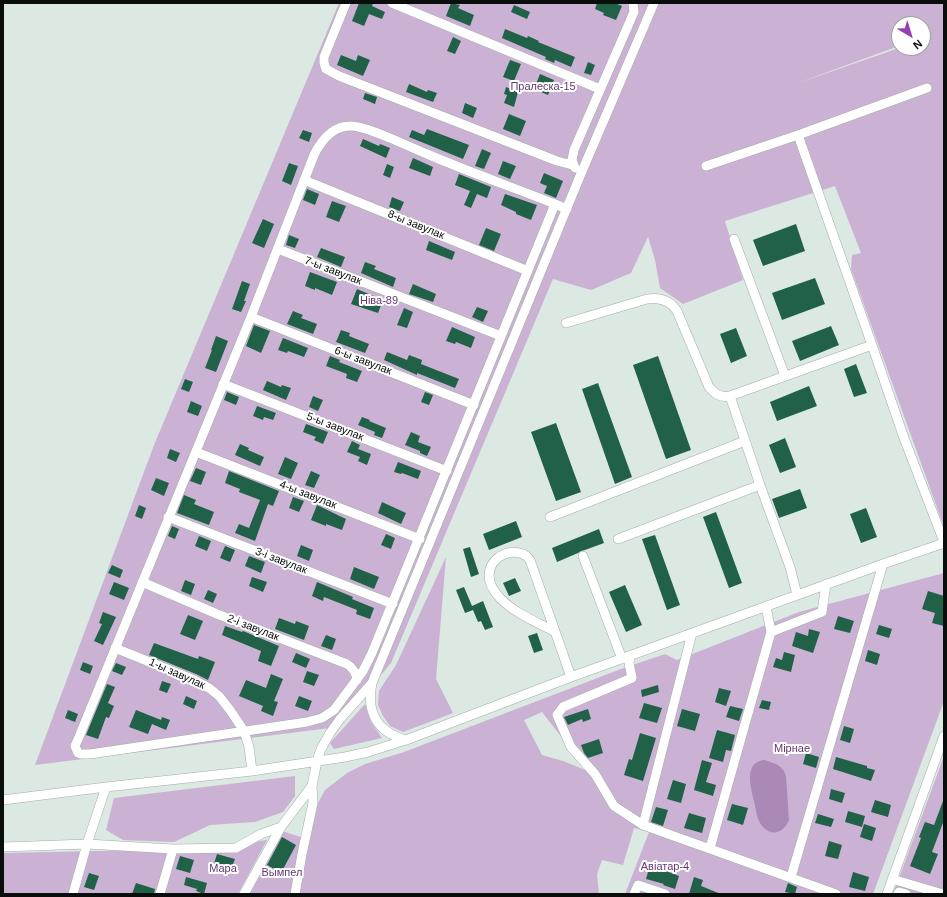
<!DOCTYPE html>
<html>
<head>
<meta charset="utf-8">
<style>
	body { margin:0 }
	#map { position:relative; width:947px; height:897px; overflow:hidden; background:#dbe9e2; font-family:Helvetica,sans-serif }
	canvas { display:block }
	.frame { position:absolute; inset:0; border:4px solid #090d0b; pointer-events:none }
	.north { position:absolute; left:891px; top:16px; width:40px; height:40px; box-sizing:border-box; background:#fff; border:1px solid #9d9e9d; border-radius:50%; rotate:142deg; font-size:11px; font-weight:700; line-height:16px; text-align:center; color:#090d0b }
	.north::after { content:''; display:block; margin:auto; width:14px; height:18px; background:#9441af; clip-path:polygon(50% 0,100% 100%,50% 72%,0 100%) }
</style>
</head>
<body>
<div id="map">
<canvas width="947" height="897"></canvas>
<div class="frame"></div>
<div class="north">N</div>
</div>
<script>
const context = document.querySelector('canvas').getContext('2d');
context.lineJoin = 'round';
function fill(path, color) { context.fillStyle = color; context.fill(path, 'evenodd'); }
function stroke(path, color, width, dash) { context.strokeStyle = color; context.lineWidth = width; context.lineCap = dash ? 'butt' : 'round'; context.setLineDash(dash || []); context.stroke(path); }
function label(font, color, halo, rows, align = 'center') {
  context.font = font + ' Helvetica,sans-serif'; context.lineWidth = 4; context.setLineDash([]); context.textBaseline = 'middle'; context.strokeStyle = halo; context.fillStyle = color; for (const [text, x, y, turn = 0] of rows) {
    context.save(); context.translate(x, y); context.rotate((+turn || 0) * Math.PI / 180); context.textAlign = isNaN(turn) ? turn : align; if (halo) context.strokeText(text, 0, 0); context.fillText(text, 0, 0); context.restore();
  }
}
fill(new Path2D(`
	M339 3H944V527L851 269 852 255 861 253 835 186 725 221 743 280 683 304 660 288 655 260 648 237 631 273 591 290 553 279 391 663 338 727 35 765 154 445ZM899 24H923V38L930 36 923 39V48H899L795 84 899 46Z
	M446 557 436 679 453 713 403 732 390 726 383 716 378 705 379 691 396 665Z
	M944 573V701L873 894H625L649 832 634 828 623 865 602 860 597 874 599 894H248L282 831 310 840 318 803 325 790 347 773 365 764 404 752 621 669 665 654 677 660 799 612ZM542 712 588 771 563 761 542 755 524 720Z
	M365 704 371 722 382 738 334 749 330 743Z
	M944 756V894H893L896 886Z
	M295 776V796L283 812 255 822 210 825 174 842 123 840 106 830 114 798Z
	M267 840 238 894H3V853L191 849Z`), '#cbb2d4');
fill(new Path2D(`
	M764 760C774 763 783 765 786 776L789 820C785 831 773 838 763 827 757 821 756 810 754 801 751 788 743 763 764 760Z`), '#ab89b7');
fill(new Path2D(`
	M359 3H373L372 6 385 12 382 19 369 14 364 26 352 21Z
	M451 3 460 5 458 8 474 15 470 26 446 16Z
	M597 3H615L622 6 616 20 603 15 604 13 595 9Z
	M514 5 530 12 527 19 511 12Z
	M505 29 527 38 528 36 539 41 538 42 575 57 571 67 555 60 554 63 545 59 546 57 502 38Z
	M453 37 461 41 455 54 447 51Z
	M341 55 356 61 358 55 370 60 363 76 337 65Z
	M510 60 521 64 514 81 503 77Z
	M588 62 595 65 591 75 584 73Z
	M540 74 554 80 548 95 534 89Z
	M409 84 427 92 428 90 437 93 433 102 406 92Z
	M506 87 518 92 514 107 504 103 507 95 504 94Z
	M365 93 377 97 375 104 363 99Z
	M465 103 477 108 473 118 462 113Z
	M509 114 526 121 520 136 503 129Z
	M427 129 469 145 463 159 409 137 412 130 424 135Z
	M303 130 312 133 309 142 299 138Z
	M363 139 379 146 380 144 390 148 386 158 360 146Z
	M482 149 491 153 484 169 475 166Z
	M413 158 433 167 430 176 409 168Z
	M503 161 516 166 510 179 498 174Z
	M289 163 298 166 291 185 282 181Z
	M387 164 394 167 390 178 383 175Z
	M544 173 563 181 556 198 544 193 547 186 540 183Z
	M459 174 491 187 487 198 477 194 471 208 464 205 470 191 455 185Z
	M307 189 319 194 315 205 303 200Z
	M505 194 537 205 531 220 516 214V212L501 205Z
	M392 197 404 202 400 211 389 207Z
	M332 201 346 206 339 222 326 217Z
	M263 219 274 224 264 248 252 243Z
	M796 224 805 251 763 266 753 240Z
	M486 228 501 234 494 251 479 245Z
	M289 235 299 239 295 248 286 245Z
	M429 241 455 252 452 260 426 250Z
	M321 248 345 257 341 267 317 257Z
	M365 262 376 266 374 269 396 278 393 287 361 273Z
	M310 272 337 282 332 295 315 288V290L305 286Z
	M815 278 825 304 782 320 772 293Z
	M242 281 250 284 244 301H246L241 312 232 309Z
	M413 284 436 294 433 302 409 294Z
	M357 289 383 300 378 313 351 304Z
	M477 307 488 311 483 322 472 317Z
	M404 308 413 312 407 328 397 325Z
	M293 311 303 315 301 318 317 324 313 334 287 324Z
	M254 325 270 331 261 353 246 346Z
	M831 326 839 345 800 361 792 341Z
	M452 327 475 337 471 348 456 342 455 344 446 341Z
	M736 328 747 356 731 363 720 334Z
	M341 330 350 333 349 336 369 344 365 353 336 342Z
	M216 336 228 341 216 372 205 368 212 350H211Z
	M283 338 308 348 304 357 288 351 287 353 278 350Z
	M387 352 407 360 409 355 422 360 421 364 459 379 455 388 417 373V375L384 360Z
	M330 356 340 360 339 362 362 371 357 382 346 378 347 374 326 366Z
	M658 356 691 450 666 459 633 365Z
	M856 364 867 393 854 397 844 369Z
	M185 379 193 382 189 392 181 389Z
	M267 381 281 387 282 385 291 388 286 400 263 390Z
	M598 383 632 477 615 484 582 389Z
	M809 386 817 406 777 421 770 402Z
	M227 392 239 397 236 405 224 400Z
	M425 392 433 395 429 405 421 402Z
	M313 396 323 400 318 411 309 407Z
	M191 401 202 406 198 416 187 412Z
	M257 406 276 413 273 420 264 417 263 420 253 416Z
	M362 417 370 420 369 421 386 428 382 438 374 435 375 432 358 425Z
	M556 423 581 492 556 501 531 432Z
	M306 424 328 432 323 444 314 440 316 437 303 432Z
	M411 432 420 436 418 442 431 447 427 456 420 453V451L405 445Z
	M785 438 796 467 780 473 769 445Z
	M352 441 360 445 358 449 371 454 367 465 358 461 360 457 347 452Z
	M240 444 249 448 248 450 264 457 260 466 235 455Z
	M170 449 180 453 176 462 167 458Z
	M285 457 298 463 291 479 278 474Z
	M398 462 421 471 418 479 402 473 401 474 394 472Z
	M196 468 206 472 201 485 190 481Z
	M229 471 279 491 273 506 268 504 255 541 235 533 239 524 249 528 260 500 239 492 240 489 225 483Z
	M311 471 320 475 314 488 305 485Z
	M156 478 169 483 164 496 151 490Z
	M800 489 807 508 779 518 772 499Z
	M184 495 196 500 194 504 214 512 209 525 177 513Z
	M293 497 304 501 299 512 289 508Z
	M382 502 406 513 401 524 378 513Z
	M139 505 146 508 142 519 135 516Z
	M317 505 346 519 342 530 326 524V526L311 520Z
	M866 508 877 537 861 543 850 514Z
	M716 512 742 583 729 588 703 517Z
	M516 521 522 537 489 550 483 534Z
	M172 526 179 529 175 539 168 536Z
	M599 529 604 543 585 550 581 551 578 553 557 562 552 548Z
	M386 534 395 538 391 549 381 545Z
	M655 535 680 605 667 610 642 539Z
	M199 536 211 541 207 551 195 546Z
	M301 545 313 550 309 561 297 556Z
	M225 546 235 550 230 562 220 558Z
	M470 547 479 574 471 577 463 549Z
	M249 556 265 562 261 573 245 566Z
	M112 565 123 570 120 578 108 573Z
	M354 567 379 577 374 589 350 579Z
	M252 577 267 582 263 592 249 586Z
	M515 578 521 591 509 596 503 583Z
	M185 580 195 584 191 595 181 591Z
	M114 582 129 588 124 600 109 594Z
	M317 582 353 597 352 599 374 608 370 619 356 614 357 610 324 597 323 601 312 596Z
	M625 585 642 625 626 632 609 592Z
	M464 587 472 606 483 601 493 627 485 630 481 621 478 622 473 610 465 613 456 590Z
	M208 590 217 594 213 603 204 599Z
	M928 591 944 596V626L932 623 935 613 922 609Z
	M103 612 116 617 103 645 94 641 102 624 99 623Z
	M188 615 203 621 195 640 180 634Z
	M838 616 854 621 850 633 834 629Z
	M279 618 295 624 296 621 309 626 304 640 275 629Z
	M879 625 892 629 889 638 876 634Z
	M225 626 242 632 243 631 279 646 271 666 258 661 261 651 222 635Z
	M809 629 820 632 813 653 792 646 796 632 808 636Z
	M537 633 543 650 534 653 528 636Z
	M326 635 336 639 332 650 321 646Z
	M154 643 198 659 199 656 215 662 208 680 196 674 149 655Z
	M868 650 880 654 877 665 865 661Z
	M784 652 795 655 791 672 773 667 776 658 782 660Z
	M296 653 310 659 306 668 292 662Z
	M83 662 93 666 90 674 80 670Z
	M116 663 126 667 122 675 112 671Z
	M307 671 319 675 314 686 303 682Z
	M271 674 283 679 274 701 278 702 273 716 261 711 263 706 239 696 246 680 266 688Z
	M162 681 171 684 167 693 159 690Z
	M107 684 115 687 108 703 114 706 109 718 106 717 98 739 86 735Z
	M658 685 659 692 642 697 641 690Z
	M719 688 731 691 726 706 715 702Z
	M186 696 197 701 194 709 183 704Z
	M299 696 312 701 308 711 295 706Z
	M762 700 771 702 769 710 759 708Z
	M644 703 662 708 657 723 639 718Z
	M730 706 743 709 739 721 726 717Z
	M588 709 591 719 583 722 582 719 568 725 564 717Z
	M682 709 700 714 695 731 677 726Z
	M68 710 78 714 75 722 65 718Z
	M136 710 161 720 162 717 170 720 166 730 152 724 148 734 129 727Z
	M844 726 854 729 850 743 840 740Z
	M717 730 735 735 731 751 726 750 723 762 709 758Z
	M640 733 656 738 643 781 624 775 629 759 632 760Z
	M599 739 603 753 588 758 584 753 581 745Z
	M806 753 819 757 816 768 803 764Z
	M836 757 867 766V768L875 770 871 781 833 769Z
	M702 760 712 763 706 782 716 785 713 796 694 790Z
	M673 780 686 784 681 803 667 799Z
	M831 789 845 793 842 803 829 799Z
	M875 800 891 805 888 817 871 812Z
	M943 801 944 820 932 852 938 854 930 874 910 866 921 838 919 837 925 822 934 825Z
	M732 804 748 808 743 825 727 820Z
	M656 807 668 810 663 826 651 822Z
	M848 811 865 816 862 827 845 822Z
	M689 813 706 818 702 833 684 828Z
	M818 814 834 819 831 827 815 823Z
	M864 824 876 828 872 841 860 837Z
	M282 837 296 845 281 873 267 865Z
	M829 841 842 845 838 859 825 856Z
	M217 854 235 859 230 872 213 867Z
	M180 856 194 860 190 873 176 869Z
	M650 865 679 876 675 889 663 885 664 884 646 879Z
	M853 872 869 877 865 891 849 887Z
	M89 873 99 876 94 890 84 887Z
	M186 877 207 883 204 894 196 891 197 889 184 885Z
	M694 877 703 880 701 886 721 894H689Z
	M136 883 155 889 154 894H132Z
	M788 883 797 887 795 894 785 892Z`), '#206148');
const minor = new Path2D(`
	M346 3 324 57V63L326 69 339 76 557 161 572 165
	M392 3 600 89
	M706 166 798 135
	M575 168 572 160 574 150 634 12 633 3
	M304 180 528 271
	M555 204 372 653 363 671 334 710 322 718 307 722 90 754H81L78 753 75 746 79 737 251 317 314 155C321 141 332 126 350 126 366 125 409 147 427 154 469 172 512 187 555 204L567 209
	M734 239 785 376
	M278 249 501 336
	M251 317 474 405
	M566 323 647 299C660 297 670 300 677 311L709 387C715 394 720 398 730 396
	M872 345 798 135 927 88
	M223 384 447 471
	M196 452 420 539
	M168 517 393 604
	M550 517 745 441
	M618 539 760 485
	M583 556 622 659
	M142 582 217 614 347 664C353 668 356 672 357 680
	M797 595 790 567 760 485 730 396 872 345 904 438 944 542
	M555 632C537 622 514 613 500 598 468 564 515 539 530 560L571 677
	M771 632 822 612 826 584
	M692 633 643 825 836 894
	M115 648 194 680 209 688 219 696 230 710 244 731 249 747 252 771
	M630 656 629 663 632 678 563 707 557 715 571 747 595 774 614 806 643 825
	M372 683C366 712 377 732 406 740
	M3 800 106 787 252 771 345 757 368 752 406 740 571 677 883 564 944 543
	M3 847 87 844 173 849 236 848 261 834 281 827
	M710 848 771 632 766 606
	M791 877 883 564
	M892 879 943 894
	M73 894 87 844 106 787
	M160 894 173 849
	M244 894 281 827 312 786 317 761 321 749 330 733 340 719 372 683 580 176 654 3
	M295 894 302 854 313 803 312 786
	M634 894 638 885 665 894
	M887 894 944 736
	M898 894 899 892 906 894`);
stroke(minor, '#a1aea8', 10);
stroke(minor, '#fff', 9);
label('11px', '#633773', '#fff', [
	["Пралеска-15",543,87],
	["Ніва-89",379,301],
	["Мірнае",792,749],
	["Авіатар-4",665,867],
	["Мара",223,869],
	["Вымпел",282,873]
]);
label('11px', '#090d0b', '#fff', [
	["8-ы завулак",416,225,22],
	["7-ы завулак",333,271,21],
	["6-ы завулак",363,361,21],
	["5-ы завулак",335,427,21],
	["4-ы завулак",308,495,21],
	["3-і завулак",281,561,21],
	["2-і завулак",253,628,21],
	["1-ы завулак",177,674,24]
]);
</script>
</body>
</html>
